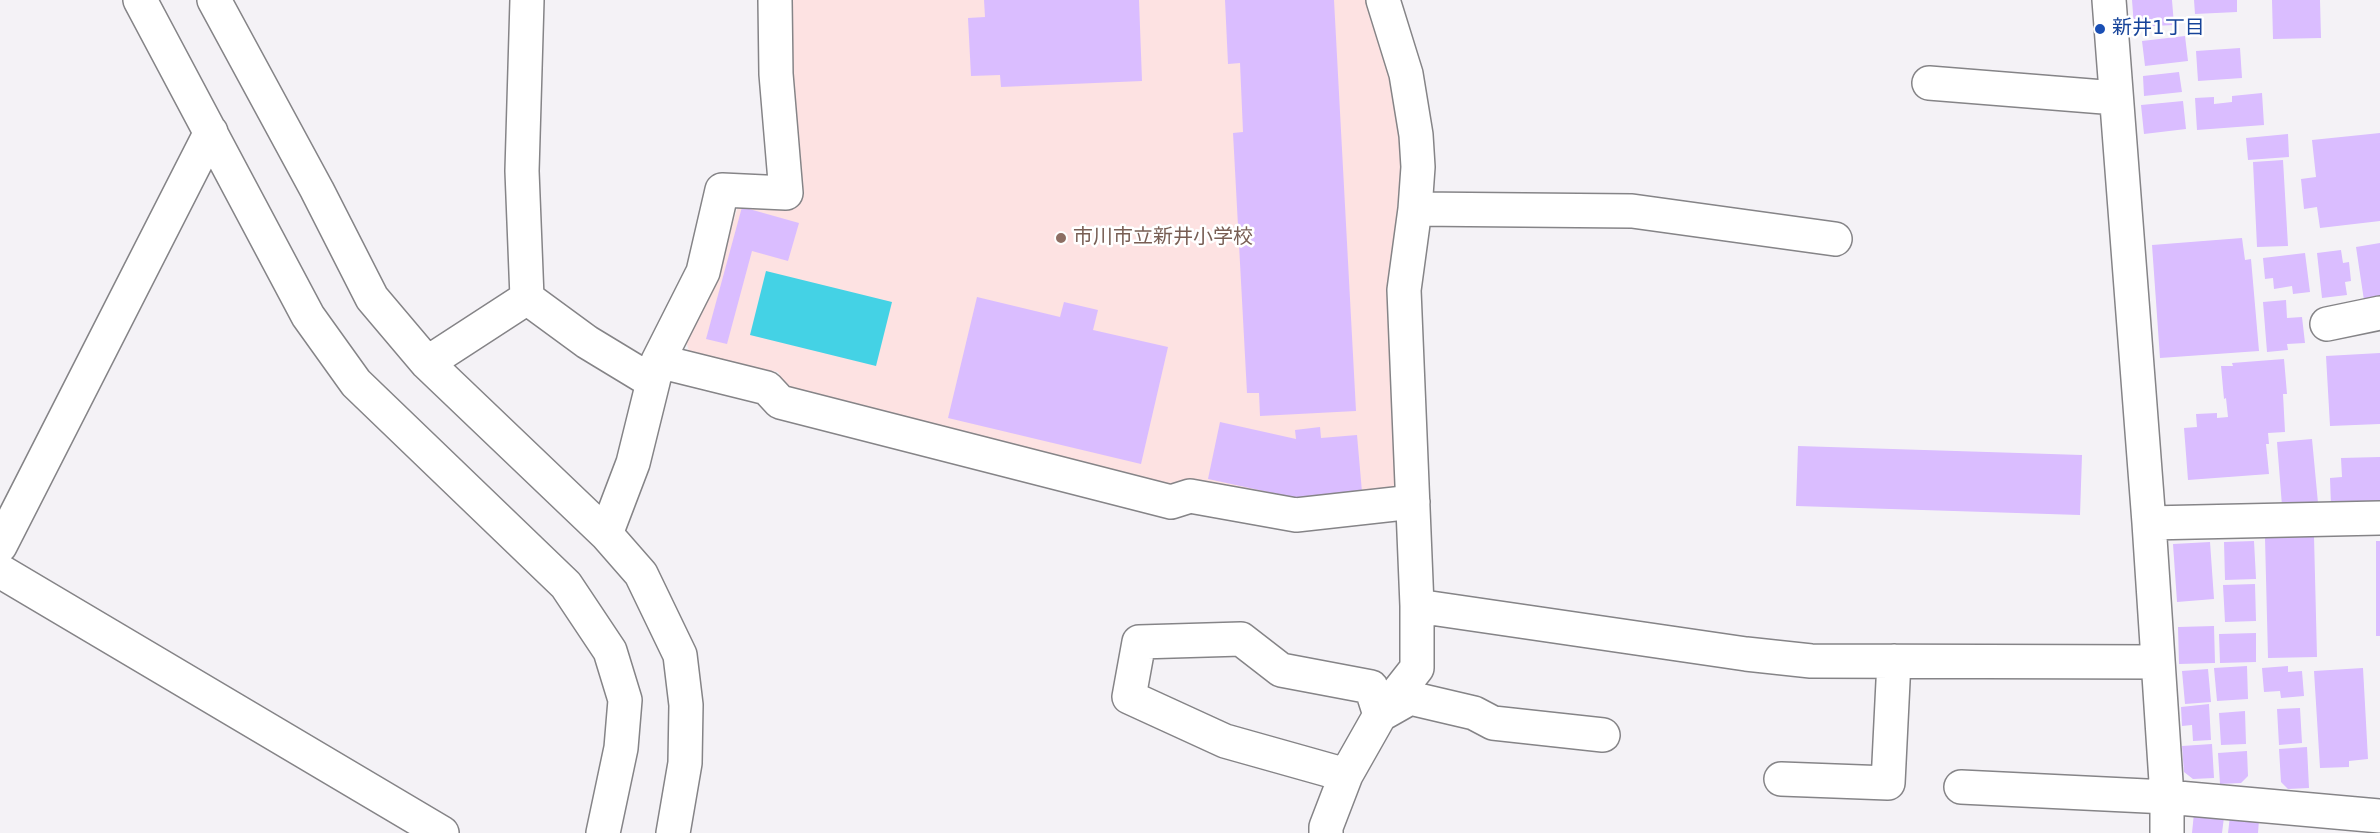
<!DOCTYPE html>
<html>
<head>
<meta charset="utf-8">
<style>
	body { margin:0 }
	canvas { display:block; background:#f4f2f6 }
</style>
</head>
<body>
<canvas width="2380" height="833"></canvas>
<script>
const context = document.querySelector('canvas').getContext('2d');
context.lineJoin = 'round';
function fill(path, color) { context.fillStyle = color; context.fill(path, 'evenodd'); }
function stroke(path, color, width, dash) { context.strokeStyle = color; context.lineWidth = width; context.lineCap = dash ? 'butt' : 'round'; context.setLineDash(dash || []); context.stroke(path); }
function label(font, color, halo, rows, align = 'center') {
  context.font = font + ' "DejaVu Sans","Noto Sans JP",sans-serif'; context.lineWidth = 5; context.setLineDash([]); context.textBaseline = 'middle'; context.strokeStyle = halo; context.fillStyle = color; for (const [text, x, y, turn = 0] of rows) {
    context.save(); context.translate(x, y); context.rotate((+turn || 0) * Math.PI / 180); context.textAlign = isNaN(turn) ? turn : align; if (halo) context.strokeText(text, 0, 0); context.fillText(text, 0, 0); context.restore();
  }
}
fill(new Path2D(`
	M793 0H1366L1386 55 1398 115 1401 167 1389 294 1399 482 1388 496 1297 505 1167 488 787 391 778 372 690 355 686 341 718 272 739 203 799 205 802 190 790 82Z`), '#fde2e2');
fill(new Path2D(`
	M766 271 892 302 876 366 750 335Z`), '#44d2e5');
fill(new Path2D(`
	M984 0H1139L1142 81 1001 87 1000 75 971 76 968 18 985 17Z
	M1225 0H1334L1356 411 1260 416 1259 393H1247L1233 133 1243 132 1240 63 1228 64Z
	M2132 0H2172L2174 25 2134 27Z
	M2194 0H2237V12L2195 14Z
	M2272 0H2320L2321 38 2273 39Z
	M2185 36 2188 61 2145 66 2142 41Z
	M2240 48 2242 78 2198 81 2196 51Z
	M2179 72 2182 92 2144 96 2143 76Z
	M2262 93 2264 125 2197 130 2195 98 2214 97V104L2232 102V96Z
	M2183 101 2186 129 2144 134 2141 105Z
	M2380 133V221L2320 228 2317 207 2304 209 2301 179 2316 177 2312 140Z
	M2288 134 2289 157 2248 160 2246 138Z
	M2283 160 2288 246 2257 247 2253 162Z
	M742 207 799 223 788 261 752 251 727 344 706 339Z
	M2242 238 2245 260 2251 259 2259 351 2160 358 2152 245Z
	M2380 243V304L2365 307 2356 247Z
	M2341 250 2343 263 2349 262 2351 281 2345 282 2347 295 2322 298 2317 253Z
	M2305 253 2310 292 2293 294 2292 286 2274 289 2273 278 2265 279 2263 258Z
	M977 297 1060 317 1064 302 1098 310 1093 330 1168 347 1141 464 948 418Z
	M2286 300 2287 318 2302 317 2305 343 2287 344 2288 350 2267 352 2263 302Z
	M2380 353V424L2330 426 2326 356Z
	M2284 359 2287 394H2283L2285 432 2268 433 2269 444H2266L2269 474 2188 480 2184 428 2197 427 2196 414 2217 413V418L2228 417 2226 398 2224 399 2221 366H2233L2232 363Z
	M1220 422 1296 439 1295 430 1320 427 1321 438 1357 435 1362 492 1296 498 1208 479Z
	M2312 439 2318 503 2282 506 2277 442Z
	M1798 446 2082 455 2080 515 1796 506Z
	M2380 457V504L2331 506 2330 478 2342 477 2341 458Z
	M2314 536 2317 657 2268 658 2265 538Z
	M2254 541 2256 579 2225 580 2224 542Z
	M2376 541H2380V636H2376Z
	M2210 542 2214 599 2177 602 2173 544Z
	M2255 584 2256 621 2225 622 2223 585Z
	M2214 626 2215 663 2179 664 2178 627Z
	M2256 633V662L2220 663 2219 634Z
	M2247 666 2248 699 2217 701 2214 668Z
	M2288 666V672L2302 671 2304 696 2281 698 2280 691 2264 692 2262 668Z
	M2363 668 2368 759 2349 761V767L2320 768 2314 671Z
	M2208 669 2211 702 2185 704 2182 671Z
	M2209 704 2211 740 2193 741 2192 725 2182 726 2181 707Z
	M2300 708 2302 743 2279 745 2277 709Z
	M2245 711 2246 744 2221 745 2219 713Z
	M2212 744 2214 778 2193 779 2184 772 2182 746Z
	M2307 747 2309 788 2288 789 2281 782 2279 749Z
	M2247 751 2248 776 2241 783 2220 784 2218 753Z
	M2194 813 2224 817 2222 833H2192Z
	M2230 816 2259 820 2258 833H2228Z`), '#dabdff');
const minor = new Path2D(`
	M140 0 308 316 356 383 566 585 610 651 625 700 621 748 603 833
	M214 0 317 190 372 298 427 363 606 534 641 574 680 655 686 705 685 763 673 833
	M2109 0 2149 523 2167 797V833
	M1929 83 2116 98
	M1415 209 1632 211 1835 239
	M527 298 587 342 653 382 658 361 703 272 722 190 786 193 776 74 775 0
	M2327 324 2380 313
	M658 361 767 388 780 402 1171 502 1190 496 1296 515 1413 502
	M427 363 527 298 522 171 527 0
	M2149 523 2380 518
	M606 534 633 463 653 382
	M0 546 211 132
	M0 571 442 833
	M1417 606 1746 654 1811 661 2158 662
	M1346 775 1225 741 1129 697 1139 642 1241 639 1281 670 1371 687 1380 715 1410 698 1474 713 1493 723 1603 735
	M1781 779 1888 783 1894 661
	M1961 787 2167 797 2380 816
	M1326 833V827L1346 775 1380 715 1417 668V606L1404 290 1415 209 1418 167 1416 135 1406 74 1383 0`);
stroke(minor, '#858487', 36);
stroke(minor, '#fff', 33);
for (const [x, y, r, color] of [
	[2100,29,6,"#1a4fb4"],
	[1061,238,6,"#8d6e63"]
]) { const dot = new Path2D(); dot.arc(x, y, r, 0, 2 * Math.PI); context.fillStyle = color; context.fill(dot); stroke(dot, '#fff', 2); }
label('20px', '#164399', '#fff', [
	["新井1丁目",2112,29]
], 'left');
label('20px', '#785e54', '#fff', [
	["市川市立新井小学校",1073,238]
], 'left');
</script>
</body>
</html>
